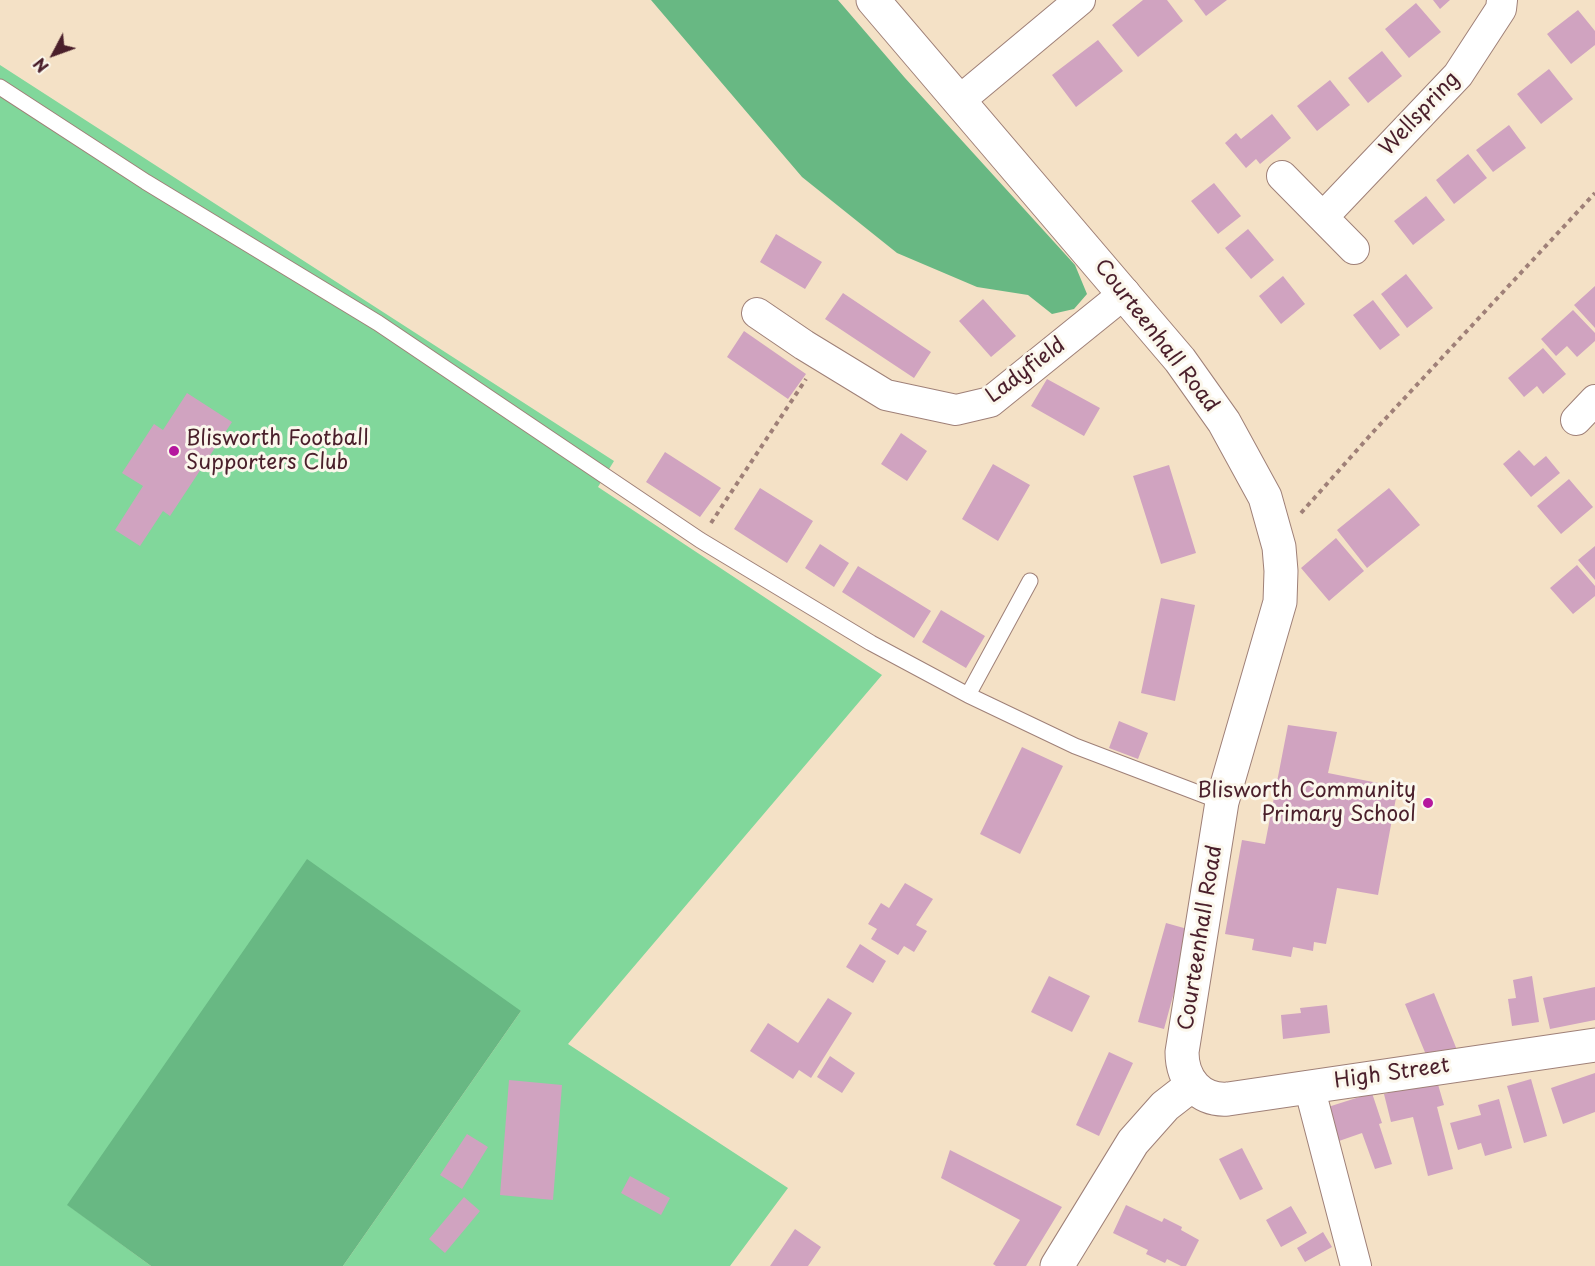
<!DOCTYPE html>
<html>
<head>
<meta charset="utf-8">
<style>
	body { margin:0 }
	#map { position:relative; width:1595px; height:1266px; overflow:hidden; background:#f4e1c6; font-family:"Playpen Sans",sans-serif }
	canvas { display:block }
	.north { position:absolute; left:24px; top:24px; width:60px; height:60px; -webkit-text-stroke:4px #fbf7ec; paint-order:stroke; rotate:229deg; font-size:16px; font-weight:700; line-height:24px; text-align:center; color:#4a1f2b }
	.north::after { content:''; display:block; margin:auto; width:21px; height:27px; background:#4a1f2b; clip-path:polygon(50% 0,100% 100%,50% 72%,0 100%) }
</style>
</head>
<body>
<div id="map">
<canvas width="1595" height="1266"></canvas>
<div class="north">N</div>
</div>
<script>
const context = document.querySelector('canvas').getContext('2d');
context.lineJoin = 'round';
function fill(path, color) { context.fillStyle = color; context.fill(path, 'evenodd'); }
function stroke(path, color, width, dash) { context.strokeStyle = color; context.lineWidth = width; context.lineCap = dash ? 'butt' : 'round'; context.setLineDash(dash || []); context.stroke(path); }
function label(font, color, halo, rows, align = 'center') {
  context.font = font + ' "Playpen Sans",sans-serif'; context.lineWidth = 6; context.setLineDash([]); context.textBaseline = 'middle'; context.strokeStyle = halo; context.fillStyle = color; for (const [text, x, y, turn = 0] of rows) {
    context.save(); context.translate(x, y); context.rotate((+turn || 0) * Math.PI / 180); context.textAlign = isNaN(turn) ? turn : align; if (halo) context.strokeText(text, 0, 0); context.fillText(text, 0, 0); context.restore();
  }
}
fill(new Path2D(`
	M0 65 614 461 598 487 882 675 568 1044 788 1188 730 1266H343L521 1011 68 1205 151 1266H0Z`), '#81d79b');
fill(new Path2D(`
	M651 0H838L905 78 1075 265 1087 294 1074 309 1052 314 1028 295 977 287 897 253 802 177Z
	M307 859 521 1011 343 1266H151L67 1205Z`), '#68b883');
fill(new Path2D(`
	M1143 0H1167L1183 21 1138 57 1112 25Z
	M1194 0H1227L1206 16Z
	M1433 0H1450L1440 9Z
	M1416 3 1441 32 1409 58 1385 29Z
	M1578 10 1595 31V45L1571 64 1547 34Z
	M1098 40 1123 71 1076 107 1052 75Z
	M1382 51 1402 76 1368 103 1348 78Z
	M1549 69 1573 99 1541 124 1517 94Z
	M1330 80 1350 105 1317 131 1297 106Z
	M1272 114 1291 138 1260 164 1256 159 1246 168 1225 143 1236 133 1241 139Z
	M1509 125 1526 148 1493 172 1476 150Z
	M1468 154 1487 178 1454 204 1436 180Z
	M1214 183 1241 216 1218 234 1191 201Z
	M1426 196 1445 220 1413 245 1394 221Z
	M1248 229 1274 260 1251 279 1225 248Z
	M776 234 822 262 805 289 760 262Z
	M1406 274 1433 308 1407 328 1381 294Z
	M1283 276 1305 304 1281 324 1259 296Z
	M1595 286V328L1574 305Z
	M843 293 931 352 914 378 825 319Z
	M983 299 1016 336 991 357 959 321Z
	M1373 300 1400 335 1380 350 1353 315Z
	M1573 310 1595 333V341L1577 357 1567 346 1556 356 1541 339Z
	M744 331 806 374 788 399 727 357Z
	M1543 348 1566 374 1543 394 1537 386 1524 397 1508 378Z
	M1047 379 1100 408 1084 436 1031 406Z
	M187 393 232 422 170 516 163 511 140 546 115 530 143 486 122 473 154 424 163 430Z
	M901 433 927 451 907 481 881 464Z
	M1519 450 1534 466 1546 456 1560 473 1531 497 1503 464Z
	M665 452 721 488 700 517 646 482Z
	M993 464 1030 485 998 541 962 519Z
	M1169 465 1196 553 1161 564 1133 476Z
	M1569 479 1593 507 1561 534 1537 506Z
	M760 488 813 521 787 563 734 529Z
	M1389 488 1420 525 1367 568 1337 530Z
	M1336 538 1364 571 1329 601 1301 568Z
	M820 544 849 563 834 587 805 568Z
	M1595 546V580L1578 560Z
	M1577 565 1595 586V596L1573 614 1550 588Z
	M858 566 931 611 914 638 842 592Z
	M1161 598 1195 605 1175 701 1141 693Z
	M941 610 985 636 966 668 922 642Z
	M1119 721 1148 733 1138 759 1109 748Z
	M1288 725 1337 732 1328 773 1398 787 1378 895 1337 888 1326 944 1314 942 1313 951 1293 947 1291 957 1252 950 1254 939 1225 934 1242 840 1265 844Z
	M1022 747 1063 766 1020 854 980 834Z
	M905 883 933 899 916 925 927 931 914 952 904 946 898 955 871 939 877 929 868 924 881 903 889 908Z
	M1166 923 1191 930 1164 1029 1138 1022Z
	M860 944 886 961 873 983 846 967Z
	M1049 976 1090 996 1072 1032 1031 1012Z
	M1532 976 1539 1022 1512 1026 1508 999 1516 998 1513 980Z
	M1595 987V1020L1550 1029 1543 998Z
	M1434 993 1457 1050 1429 1062 1405 1004Z
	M828 998 852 1013 811 1078 799 1070 793 1079 750 1051 768 1023 798 1043Z
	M1327 1005 1330 1033 1283 1039 1281 1015 1301 1013 1300 1008Z
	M1109 1052 1133 1063 1099 1136 1076 1125Z
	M830 1056 855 1073 842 1093 817 1077Z
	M1595 1073V1112L1563 1124 1551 1088Z
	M1531 1079 1547 1136 1524 1143 1507 1086Z
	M509 1080 562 1085 553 1200 500 1195Z
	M1437 1081 1444 1105 1437 1107 1453 1169 1428 1176 1413 1117 1391 1122 1384 1094Z
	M1372 1093 1382 1123 1379 1124 1392 1164 1375 1169 1362 1133 1339 1141 1328 1107Z
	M1499 1099 1512 1148 1485 1156 1481 1143 1458 1150 1450 1123 1481 1115 1478 1105Z
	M467 1134 488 1147 462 1189 440 1175Z
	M1242 1148 1263 1189 1240 1200 1219 1159Z
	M950 1150 1062 1207 1026 1266H996L993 1264 1020 1220 941 1178Z
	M630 1176 670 1198 661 1215 621 1193Z
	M464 1197 480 1211 445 1253 429 1239Z
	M1126 1205 1162 1222 1164 1218 1182 1227 1181 1230 1199 1240 1186 1266H1181L1167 1259 1165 1263 1146 1254 1148 1250 1113 1233Z
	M1291 1206 1307 1233 1281 1247 1266 1220Z
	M795 1229 821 1247 808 1266H770Z
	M1323 1232 1332 1247 1305 1262 1297 1248Z`), '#d0a3c0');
const service = new Path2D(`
	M0 87 146 182 378 323 700 540 871 643 968 695 1075 746 1222 802
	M968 695 1030 581`);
const minor = new Path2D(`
	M959 101 1080 0
	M1282 176 1354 249
	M1323 217 1458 75 1501 9 1502 0
	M757 313 804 345 886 395 956 410 990 402 1125 293
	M1576 420 1595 400
	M1309 1086 1356 1266`);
const tertiary = new Path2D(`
	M873 0 1180 360 1224 422 1265 497 1279 547 1281 571 1280 602 1222 802 1182 1052C1182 1080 1200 1101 1228 1099L1595 1045
	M1057 1266 1133 1142 1165 1106 1192 1085`);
stroke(service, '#9f8078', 17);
stroke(minor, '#9f8078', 32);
stroke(tertiary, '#9f8078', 35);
stroke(new Path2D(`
	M1301 513 1374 431 1595 193
	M711 523 806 379`), '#9f8078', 4, [4.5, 4.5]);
stroke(service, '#fff', 15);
stroke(minor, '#fff', 30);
stroke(tertiary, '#fff', 33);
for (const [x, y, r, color] of [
	[174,451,6,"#b5179e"],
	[1428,803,6,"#b5179e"]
]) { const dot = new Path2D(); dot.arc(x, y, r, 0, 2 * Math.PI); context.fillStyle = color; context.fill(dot); stroke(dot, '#fbf7ec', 2); }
label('21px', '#4a1f2b', '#fbf7ec', [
	["Wellspring",1420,114,-47],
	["Courteenhall Road",1156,336,52],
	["Ladyfield",1026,371,-37],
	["Courteenhall Road",1201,938,-81],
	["High Street",1392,1074,-8]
]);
label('21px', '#4a1f2b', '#fbf7ec', [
	["Blisworth Football",186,439],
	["Supporters Club",186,463],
	["Blisworth Community",1416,791,"right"],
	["Primary School",1416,815,"right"]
], 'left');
</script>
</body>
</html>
